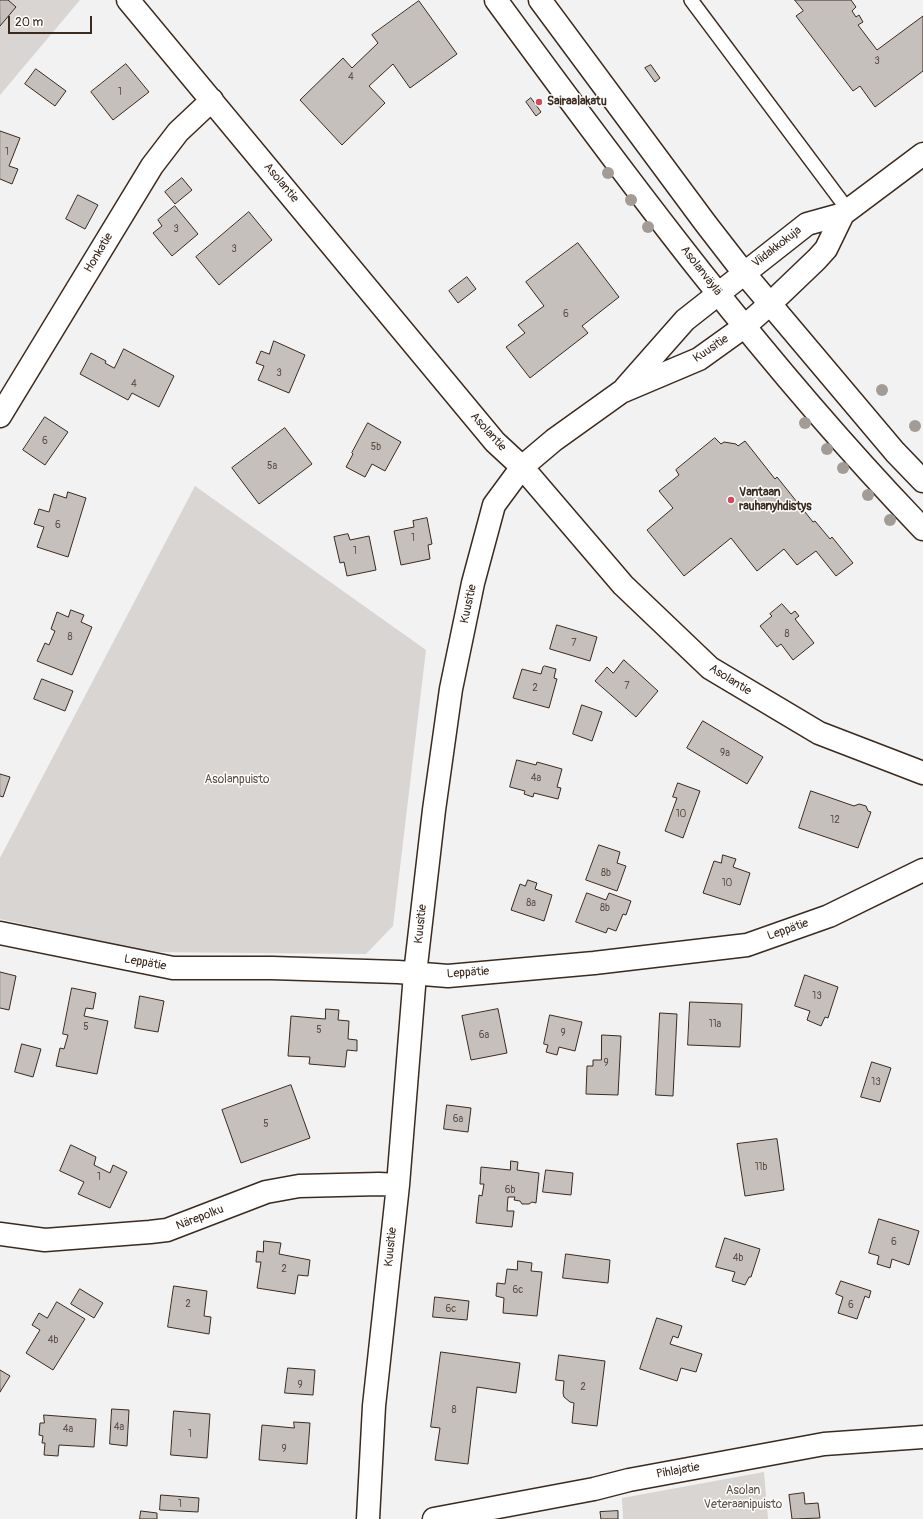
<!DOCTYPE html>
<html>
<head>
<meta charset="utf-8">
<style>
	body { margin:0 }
	#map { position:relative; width:923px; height:1519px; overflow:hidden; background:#f3f2f2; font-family:Pangolin,sans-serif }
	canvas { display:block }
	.scale { position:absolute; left:8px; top:16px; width:84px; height:18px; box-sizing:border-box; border:2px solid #3b2a1e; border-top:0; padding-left:5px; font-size:12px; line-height:14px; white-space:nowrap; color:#3b2a1e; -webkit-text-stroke:3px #fff; paint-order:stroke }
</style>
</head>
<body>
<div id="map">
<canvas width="923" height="1519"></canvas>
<div class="scale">20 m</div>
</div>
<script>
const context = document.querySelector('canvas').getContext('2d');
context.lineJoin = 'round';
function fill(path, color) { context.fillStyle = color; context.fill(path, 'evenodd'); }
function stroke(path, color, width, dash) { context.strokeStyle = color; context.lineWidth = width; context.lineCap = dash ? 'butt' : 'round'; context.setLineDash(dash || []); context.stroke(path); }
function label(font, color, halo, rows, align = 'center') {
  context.font = font + ' Pangolin,sans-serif'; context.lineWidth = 3; context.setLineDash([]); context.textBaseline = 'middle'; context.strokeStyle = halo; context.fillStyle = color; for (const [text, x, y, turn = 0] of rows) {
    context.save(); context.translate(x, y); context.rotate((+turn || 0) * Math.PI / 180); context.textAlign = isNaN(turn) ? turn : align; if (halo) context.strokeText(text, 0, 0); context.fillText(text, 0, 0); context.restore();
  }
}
fill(new Path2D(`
	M0 0H80L0 95Z
	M195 486 426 650 393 926 366 954 150 952 0 919V858Z
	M764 1472 768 1519H623L622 1498Z`), '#d8d5d2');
const building = new Path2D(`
	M0 0H8L16 7 0 26Z
	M795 0H851L856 7 852 11 856 17 859 15 863 22 858 25 877 50 923 16V71L875 107 860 86 853 91 796 16 803 11Z
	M419 1 457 54 410 88 393 64 369 86 385 103 342 145 300 100 343 58 352 68 378 43 372 35Z
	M126 64 149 92 113 120 91 92Z
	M651 65 660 78 655 82 645 68Z
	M36 69 66 91 55 106 25 84Z
	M531 98 541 112 536 116 526 102Z
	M0 131 20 138 9 166 18 169 12 184 0 179Z
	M182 178 192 190 175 204 165 192Z
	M78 195 98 205 85 229 66 219Z
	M175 206 198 234 172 256 153 233 162 226 158 220Z
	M249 212 272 240 219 285 196 257Z
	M578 243 619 297 582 326 588 333 530 378 506 347 525 333 518 325 544 306 526 282Z
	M467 277 476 289 458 303 449 291Z
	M274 341 305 355 289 393 258 380 264 366 256 363 261 351 269 354Z
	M124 349 174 376 159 407 132 393 128 400 80 374 91 353 106 361 105 363 114 368Z
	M45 417 68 432 45 465 23 450Z
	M368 423 401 442 385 471 372 464 365 477 346 467 353 454 352 453Z
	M285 428 312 464 259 504 232 468Z
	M715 438 721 444 724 442 736 444 738 446 745 441 775 479 777 477 813 522 815 521 830 539 832 537 853 563 836 576 816 551 797 565 784 549 757 571 731 538 684 576 647 530 673 508 659 491 679 475 676 470Z
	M68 492 86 498 68 557 37 547 44 527 34 524 39 509 49 512 54 494 66 498Z
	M427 518 432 544 428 545 430 559 401 565 394 531 414 527 413 521Z
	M348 534 350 540 369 536 376 570 347 576 344 562 340 563 334 537Z
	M782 604 791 614 795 611 799 616 795 619 814 643 793 660 781 644 777 647 760 626 772 616 770 614Z
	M71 610 84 615 81 622 92 627 72 675 37 661 45 643 49 645 55 631 51 629 57 612 68 617Z
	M557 625 597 637 590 661 550 649Z
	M624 660 658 691 636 717 595 681 607 667 613 673Z
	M545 666 556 669 554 678 557 679 549 708 513 698 522 669 541 674 543 667Z
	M42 679 73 691 65 711 34 699Z
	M582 705 602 712 592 741 573 734Z
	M703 721 763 757 747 784 687 748Z
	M517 760 536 765 537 762 562 769 557 787 561 788 558 799 534 793 533 797 524 794 525 791 510 787Z
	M0 774 10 777 3 797 0 796Z
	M678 783 700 791 683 838 665 831 677 798 673 797Z
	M811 791 854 806 859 804 866 806 868 811 871 812 858 848 799 828Z
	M599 845 620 852 617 863 626 866 617 891 586 880Z
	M723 855 736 859 733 867 750 873 740 905 703 893 714 861 721 863Z
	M528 880 537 883 535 889 552 895 544 921 511 910 520 884 525 886Z
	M587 893 606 900 609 893 631 901 626 915 623 914 616 931 608 928 606 933 576 922Z
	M0 972 16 976 9 1010 0 1008Z
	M805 975 838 987 828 1018 825 1017 821 1026 807 1020 810 1011 795 1006Z
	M72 988 96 993 93 1009 86 1008 84 1016 108 1021 97 1074 56 1066 60 1048 64 1049 68 1035 63 1034Z
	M140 996 164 1001 158 1032 135 1028Z
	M690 1002 742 1004 740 1047 688 1045Z
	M326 1009 339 1010 338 1020 349 1021 348 1039 357 1040V1051L347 1050 345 1067 309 1064 310 1057 288 1056 291 1016 325 1019Z
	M498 1009 507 1053 471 1060 462 1016Z
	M660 1013 677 1014 673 1096 656 1095Z
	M550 1015 582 1022 575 1051 559 1047 557 1055 546 1052 548 1045 544 1044Z
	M602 1035 621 1036 618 1095 586 1094 587 1066H593V1060H601Z
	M22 1044 41 1049 33 1077 15 1072Z
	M872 1062 891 1068 880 1102 861 1097Z
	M291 1085 310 1138 241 1163 222 1110Z
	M447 1105 471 1108 468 1132 444 1129Z
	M777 1139 784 1190 745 1196 737 1144Z
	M71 1145 96 1157 94 1165 110 1173 113 1165 127 1172 110 1208 78 1194 84 1182 60 1171Z
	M511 1161 518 1162 517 1170 539 1173 536 1203 532 1202 529 1204H522L520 1201 514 1200 515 1197H508L507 1211H514L512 1227 476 1223 479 1195 482 1196 484 1184H480L481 1167 510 1170Z
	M546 1170 573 1173 571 1195 543 1192Z
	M879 1219 919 1231 909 1265 892 1259 890 1268 877 1264 879 1256 869 1253Z
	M725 1238 760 1249 751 1277H749L745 1285 732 1281 735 1272 716 1267Z
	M264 1241 281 1243 279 1254 310 1260 308 1276 298 1275 295 1294 257 1288 261 1262H256L257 1251 263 1252Z
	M566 1254 610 1260 608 1283 563 1278Z
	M518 1261 532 1263 531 1271 542 1272 537 1316 503 1313 504 1298 496 1296 497 1283 505 1284 507 1269 517 1270Z
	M841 1281 871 1291 869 1298 865 1296 857 1319 838 1313 843 1297 836 1294Z
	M174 1286 207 1291 204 1316 211 1317 209 1334 168 1327Z
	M80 1289 103 1303 94 1318 71 1304Z
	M435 1297 469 1301 467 1320 433 1317Z
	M57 1302 85 1319 53 1370 26 1353 40 1330 32 1325 39 1313 47 1318Z
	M657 1318 682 1326 678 1338 673 1336 670 1344 702 1354 696 1372 681 1368 677 1381 640 1369Z
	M441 1352 520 1363 516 1393 477 1387 468 1464 435 1460 440 1428 431 1427Z
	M559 1355 605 1361 597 1426 572 1423 574 1403 570 1402 564 1397 563 1393 564 1381 556 1380Z
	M288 1368 315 1370 313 1395 285 1393Z
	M0 1370 10 1376 0 1392Z
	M112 1409 129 1410 127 1446 110 1444Z
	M174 1411 210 1414 207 1458 171 1455Z
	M44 1415 96 1419 94 1447 59 1445 58 1456 44 1455 45 1443H42L43 1436 39 1435 40 1423H44Z
	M294 1422 310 1423 307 1464 259 1460 262 1425 294 1428Z
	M804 1493 805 1504 818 1503 820 1518 792 1519 789 1495Z
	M161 1495 199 1498 198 1512 160 1510Z
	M141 1511 157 1513V1519H140Z
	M618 1511V1519H601L600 1512Z`);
fill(building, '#c6c0bd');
stroke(building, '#3b2a1e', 1);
const service = new Path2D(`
	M691 0 848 210`);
const minor = new Path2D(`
	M128 0 495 442 522 467 623 585 710 668 819 733 923 773
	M625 388 685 320 807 224 843 214 923 154
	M0 416 152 166 178 132 212 100
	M0 933 173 968H272L398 972 448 976 594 963 747 945 829 916 923 870
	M0 1234 45 1240 150 1232 167 1230 266 1192 299 1186 379 1184 398 1185
	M368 1519 374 1406 398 1185 415 974 434 810 451 689 473 583 494 505 522 467 554 440 621 392 699 359 745 326 771 303 817 259 826 249 843 214
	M434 1519 594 1489 629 1480 824 1444 923 1437`);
const secondary = new Path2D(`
	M496 0C630 183 766 366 923 529
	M540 0 706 224 744 273 895 452 923 481`);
stroke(service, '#3b2a1e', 16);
stroke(minor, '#3b2a1e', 25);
stroke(secondary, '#3b2a1e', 25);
stroke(service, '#fff', 13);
stroke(minor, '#fff', 22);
stroke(secondary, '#fff', 22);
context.fillStyle = '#a39c96';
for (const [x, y] of [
	[608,173],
	[631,200],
	[648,227],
	[882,390],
	[805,423],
	[915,426],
	[827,449],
	[843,468],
	[868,495],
	[890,520]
]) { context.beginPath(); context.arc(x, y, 6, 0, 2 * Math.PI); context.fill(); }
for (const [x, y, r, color] of [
	[539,102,4,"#d1495b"],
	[731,500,4,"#d1495b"]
]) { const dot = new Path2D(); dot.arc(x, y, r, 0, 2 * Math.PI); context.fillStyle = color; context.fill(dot); stroke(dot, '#fff', 1.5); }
label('10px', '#5e5046', null, [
	["3",877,61],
	["4",351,77],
	["1",120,92],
	["1",7,152],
	["3",176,229],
	["3",234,249],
	["6",566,314],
	["3",279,373],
	["4",134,384],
	["6",45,441],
	["5b",376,447],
	["5a",272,466],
	["6",58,525],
	["1",413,538],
	["1",355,551],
	["8",787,634],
	["8",70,637],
	["7",574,643],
	["7",627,686],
	["2",535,688],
	["9a",725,753],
	["4a",536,778],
	["10",681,814],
	["12",835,820],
	["8b",606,873],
	["10",727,883],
	["8a",531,903],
	["8b",605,908],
	["13",817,996],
	["11a",715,1024],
	["5",86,1027],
	["5",319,1030],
	["9",563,1033],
	["6a",484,1035],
	["9",606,1063],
	["13",876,1082],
	["6a",458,1119],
	["5",266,1124],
	["11b",761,1167],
	["1",99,1177],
	["6b",510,1190],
	["6",894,1242],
	["4b",738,1258],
	["2",284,1269],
	["6c",518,1290],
	["2",188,1304],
	["6",851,1305],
	["6c",451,1309],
	["4b",53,1340],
	["9",300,1385],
	["2",583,1387],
	["8",454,1410],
	["4a",119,1427],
	["4a",68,1429],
	["1",190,1434],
	["9",284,1449],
	["1",180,1504]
]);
label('bold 12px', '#3b2a1e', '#fff', [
	["Sairaalakatu",547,102],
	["Vantaan",739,493],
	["rauhanyhdistys",739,507]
], 'left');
label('12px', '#3b2a1e', '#fff', [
	["Asolantie",281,183,50],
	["Viidakkokuja",777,247,-38],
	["Honkatie",99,253,-59],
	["Asolanväylä",701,271,52],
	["Kuusitie",711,349,-34],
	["Asolantie",488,432,48],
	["Kuusitie",469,604,-78],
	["Asolantie",730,680,32],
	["Kuusitie",421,924,-84],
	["Leppätie",788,930,-19],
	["Leppätie",145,963,10],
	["Leppätie",468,973,-4],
	["Närepolku",200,1218,-21],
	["Kuusitie",391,1247,-84],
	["Pihlajatie",678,1471,-10]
]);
label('12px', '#62554b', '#fff', [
	["Asolanpuisto",237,780],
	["Asolan",743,1491],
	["Veteraanipuisto",743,1505]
]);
</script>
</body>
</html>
